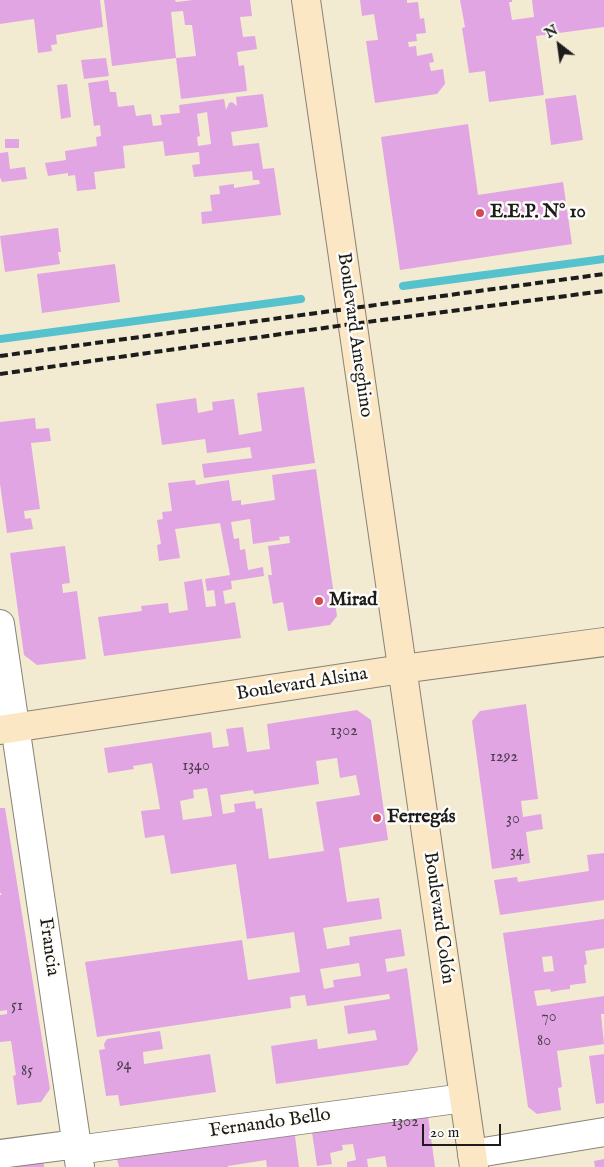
<!DOCTYPE html>
<html>
<head>
<meta charset="utf-8">
<style>
	body { margin:0 }
	#map { position:relative; width:604px; height:1167px; overflow:hidden; background:#f3ead2; font-family:"IM FELL English",serif }
	canvas { display:block }
	.north { position:absolute; left:534px; top:20px; width:50px; height:50px; -webkit-text-stroke:4px #fdfcf7; paint-order:stroke; rotate:330deg; font-size:14px; font-weight:700; line-height:20px; text-align:center; color:#1c1c1c }
	.north::after { content:''; display:block; margin:auto; width:18px; height:22px; background:#1c1c1c; clip-path:polygon(50% 0,100% 100%,50% 72%,0 100%) }
	.scale { position:absolute; left:422px; top:1124px; width:79px; height:22px; box-sizing:border-box; border:2px solid #1c1c1c; border-top:0; padding-left:6px; font-size:15px; line-height:18px; white-space:nowrap; color:#1c1c1c; -webkit-text-stroke:4px #fdfcf7; paint-order:stroke }
</style>
</head>
<body>
<div id="map">
<canvas width="604" height="1167"></canvas>
<div class="north">N</div>
<div class="scale">20 m</div>
</div>
<script>
const context = document.querySelector('canvas').getContext('2d');
context.lineJoin = 'round';
function stroke(path, color, width, dash) { context.strokeStyle = color; context.lineWidth = width; context.lineCap = dash ? 'butt' : 'round'; context.setLineDash(dash || []); context.stroke(path); }
function fill(path, color) { context.fillStyle = color; context.fill(path, 'evenodd'); }
function label(font, color, halo, rows, align = 'center') {
  context.font = font + ' "IM FELL English",serif'; context.lineWidth = 5; context.setLineDash([]); context.textBaseline = 'middle'; context.strokeStyle = halo; context.fillStyle = color; for (const [text, x, y, turn = 0] of rows) {
    context.save(); context.translate(x, y); context.rotate((+turn || 0) * Math.PI / 180); context.textAlign = isNaN(turn) ? turn : align; if (halo) context.strokeText(text, 0, 0); context.fillText(text, 0, 0); context.restore();
  }
}
stroke(new Path2D(`
	M403 286 604 259
	M0 339 301 299`), '#55c2cd', 8);
fill(new Path2D(`
	M0 0H100L103 27 56 35 57 44 51 45 52 51 38 53 34 19 0 24Z
	M104 0H175L176 2 193 0H250L252 16 240 17 243 37 255 36 257 49 237 52 239 66 244 65 247 91 181 99 176 58 196 56 192 25H185L183 11 171 12 176 58 112 66Z
	M360 0H407V3L418 2 420 19 424 18 426 33 416 34 417 41 408 42 409 47 416 46 417 56 432 53 434 62 429 63 431 71 443 69 445 84 437 94 375 103 366 41 378 40 374 14 362 16Z
	M460 0H512V2H509L512 20 534 17 532 0H604V27L536 36 544 95 489 102 485 71 469 73 462 28 465 27Z
	M106 58 109 76 84 79 81 60Z
	M108 80 110 92H116L118 107 134 105 136 116 151 114 153 126 162 125 160 115 180 113 179 105 224 99 226 110 229 103 232 102 237 106 236 97 263 94 268 127 231 132 233 146 259 143 263 169 274 168 281 215 202 224 201 212 212 211 210 195 220 194 219 186 234 184V188L260 184 259 180H253L252 171 194 177 192 165 200 164 199 152 165 156 163 141 123 146 125 168 94 172 96 189 77 191 75 175 68 176V173L48 176 45 163 66 160 65 151 97 146 96 137 101 136 100 125 94 126 88 83ZM207 112 211 144 198 146 197 137 200 136 197 114Z
	M67 84 71 117 61 119 57 85Z
	M576 95 583 140 551 145 545 99Z
	M468 124 478 195 563 182 572 244 400 270 381 137Z
	M5 139H19V148H5Z
	M8 152 10 169 25 167 27 179 2 182 0 177V153Z
	M58 228 61 252H58L60 264 5 272 0 236Z
	M115 264 120 302 42 313 37 274Z
	M304 387 315 463 204 478 202 464 252 458 250 447 207 453 205 439 162 445 156 404 196 398 198 413 213 410 212 402 234 399 239 435 262 431 257 393Z
	M35 418 36 429 49 428 51 441 31 443 40 509 24 511 25 519 31 518 33 529 7 533 0 484V422Z
	M316 469 337 616 330 625 288 631 283 602 273 604 268 575H272L268 546 290 543 289 536 279 537 280 540 253 544 250 519 231 522 234 539 239 538 240 550 245 549 248 570 263 567 264 576 231 581 232 589 223 591 225 604 235 602 241 638 104 656 98 617 142 611 141 606 168 603 169 613 188 610 184 582 202 579 206 607 216 606 214 590 207 591 205 579 230 575 220 523 175 529 180 558 159 561 157 545 161 544 157 520 163 519 162 512 172 511 168 483 195 480 196 485 229 480 232 501 241 500V505L275 500 272 475Z
	M65 546 70 583 62 584 63 593 77 591 86 659 37 665 24 655 10 553Z
	M526 704 538 799 521 801 523 817 541 814 543 829 526 832 530 863 492 869 472 721 480 711Z
	M357 710 371 720 388 840 339 848 347 902 379 898 382 919 323 928 327 949 350 945 349 937 401 929 405 956 385 959 387 972 407 968 418 1050 408 1065 276 1084 271 1046 317 1039 318 1049 377 1040 375 1030 348 1034 344 1006 390 999 389 994 307 1006 305 995 290 997 291 1008 97 1037 85 962 242 940 248 980 300 972 294 932 247 939 236 864 171 874 164 835 145 838 141 811 160 809 152 763 133 766 134 769 108 773 104 748 211 732 213 748 229 746 226 729 243 727 247 752 270 749 267 724ZM337 758 340 778 356 775 360 795 316 802 324 851 269 859 262 808 256 809 255 801 234 804 235 812 223 814 220 795 253 790 254 794 319 784 316 761ZM207 788 212 816 183 820 180 801 194 798 193 790ZM359 963 361 976 333 980 334 987 324 989 320 969Z
	M0 808H5L50 1089 41 1102 17 1105 13 1076 16 1075 11 1041 0 1042V1015L7 1014V1010L0 1011V895H2L0 892Z
	M604 853V900L500 915 494 880 517 877 518 882 589 871 587 855Z
	M604 919V948L585 951 587 964 584 965 586 983 570 985V989L561 990 551 992 550 989 534 991 537 1006 604 996V1014H601L604 1044 557 1051 562 1087 558 1088 561 1110 537 1114 528 1107 503 933ZM552 956 554 971 544 972 542 957Z
	M160 1031 163 1049 143 1052 144 1064 210 1054 216 1092 120 1106 118 1095 106 1096 99 1050 105 1049 104 1044 107 1039Z
	M604 1054V1103L596 1104 589 1056Z
	M427 1109 435 1167H387L385 1156 367 1159 368 1167H347V1162L356 1160 353 1144 342 1145 343 1150 330 1153 332 1164 317 1166 310 1119Z
	M293 1121 299 1167H267L266 1160 228 1166V1167H119L117 1159 130 1145Z
	M43 1158 44 1167H0Z
	M604 1159V1167H595L594 1161Z`), '#e1a5e3');
const minor = new Path2D(`
	M0 624 80 1167
	M77 1150 464 1098
	M0 1154 77 1144
	M472 1154 604 1132`);
const secondary = new Path2D(`
	M306 0 474 1167
	M0 730 402 669 604 642`);
stroke(minor, '#888377', 30);
stroke(secondary, '#888377', 30);
stroke(minor, '#fff', 28);
stroke(secondary, '#fbe7c3', 28);
stroke(new Path2D(`
	M0 356 604 274
	M0 374 352 324 604 291`), '#1c1c1c', 4, [8, 4]);
for (const [x, y, r, color] of [
	[480,213,5,"#d1495b"],
	[319,601,5,"#d1495b"],
	[377,818,5,"#d1495b"]
]) { const dot = new Path2D(); dot.arc(x, y, r, 0, 2 * Math.PI); context.fillStyle = color; context.fill(dot); stroke(dot, '#fdfcf7', 2); }
label('16px', '#4d3e4e', null, [
	["1302",344,732],
	["1292",504,758],
	["1340",196,767],
	["30",513,820],
	["34",517,853],
	["51",17,1007],
	["70",549,1018],
	["80",544,1042],
	["94",124,1066],
	["85",27,1072],
	["1302",405,1123]
]);
label('bold 19px', '#1c1c1c', '#fdfcf7', [
	["E.E.P. N° 10",490,213],
	["Mirad",329,601],
	["Ferregás",387,818]
], 'left');
label('19px', '#1c1c1c', '#fdfcf7', [
	["Boulevard Ameghino",354,335,82],
	["Boulevard Alsina",302,685,-9],
	["Boulevard Colón",438,918,82],
	["Francia",48,947,82],
	["Fernando Bello",270,1124,-8]
]);
</script>
</body>
</html>
